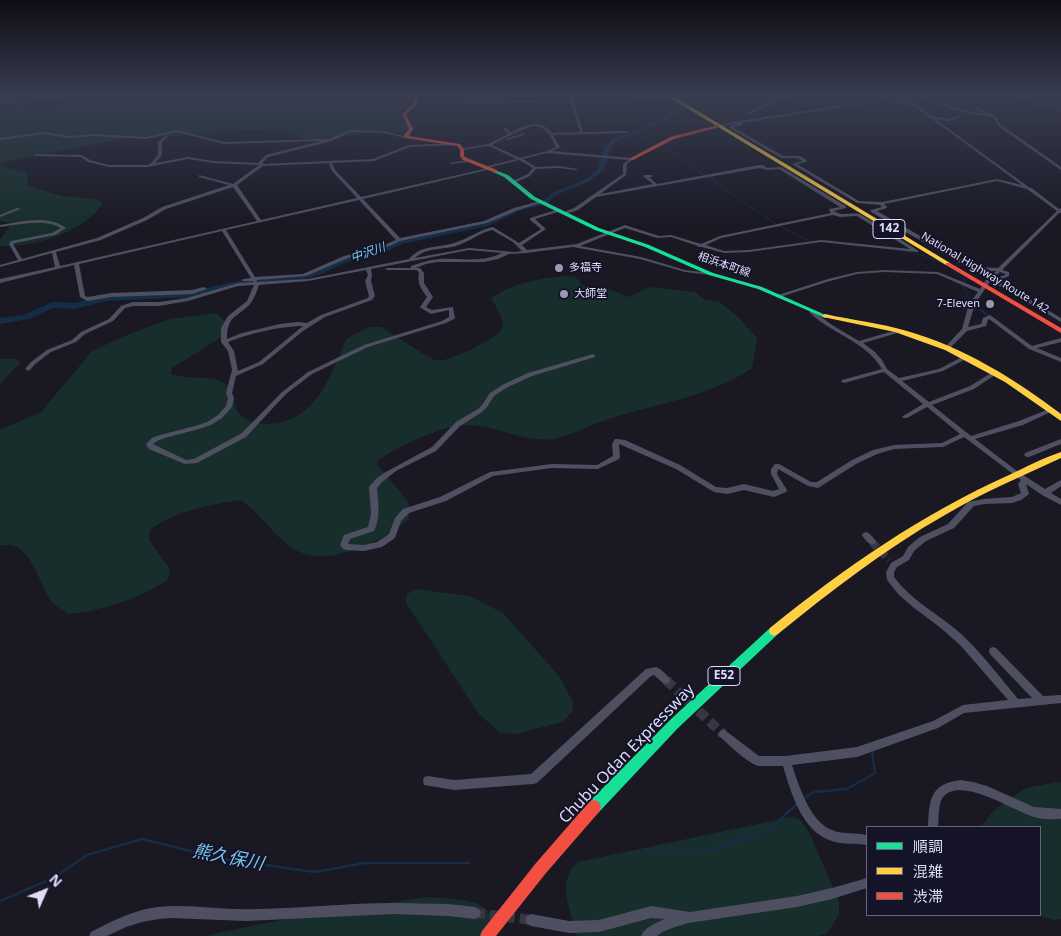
<!DOCTYPE html>
<html>
<head>
<meta charset="utf-8">
<style>
	body { margin:0 }
	#map { position:relative; width:1061px; height:936px; overflow:hidden; background:#191823; font-family:"Noto Sans","Noto Sans JP",sans-serif }
	canvas { display:block }
	.legend { position:absolute; left:866px; top:826px; width:175px; height:90px; box-sizing:border-box; background:#151328; border:1px solid #65647c; margin:0; padding:6px 9px; list-style:none; font-size:15px; color:#dedefb }
	.legend li { display:flex; align-items:center; gap:10px; height:25px }
	.legend b { width:25px; border:1px solid #65647c }
	.north { position:absolute; left:20px; top:866px; width:50px; height:50px; -webkit-text-stroke:4px #151328; paint-order:stroke; rotate:46deg; font-size:14px; font-weight:700; line-height:20px; text-align:center; color:#dedefb }
	.north::after { content:''; display:block; margin:auto; width:18px; height:22px; background:#dedefb; clip-path:polygon(50% 0,100% 100%,50% 72%,0 100%) }
</style>
</head>
<body>
<div id="map">
<canvas width="1061" height="936"></canvas>
<ul class="legend">
<li><b style="height:6px;background:#16e098"></b>順調</li>
<li><b style="height:6px;background:#ffcf43"></b>混雑</li>
<li><b style="height:6px;background:#f24e42"></b>渋滞</li>
</ul>
<div class="north">N</div>
</div>
<script>
const context = document.querySelector('canvas').getContext('2d');
context.lineJoin = 'round';
function fill(path, color) { context.fillStyle = color; context.fill(path, 'evenodd'); }
function stroke(path, color, width, dash) { context.strokeStyle = color; context.lineWidth = width; context.lineCap = dash ? 'butt' : 'round'; context.setLineDash(dash || []); context.stroke(path); }
function label(font, color, halo, rows, align = 'center') {
  context.font = font + ' "Noto Sans","Noto Sans JP",sans-serif'; context.lineWidth = 4; context.setLineDash([]); context.textBaseline = 'middle'; context.strokeStyle = halo; context.fillStyle = color; for (const [text, x, y, turn = 0] of rows) {
    context.save(); context.translate(x, y); context.rotate((+turn || 0) * Math.PI / 180); context.textAlign = isNaN(turn) ? turn : align; if (halo) context.strokeText(text, 0, 0); context.fillText(text, 0, 0); context.restore();
  }
}
fill(new Path2D(`
	M143 96H184L195 99 199 96H414L399 115 406 125 415 126V129L397 133 384 130 311 141 280 129 225 131 178 136H134L5 162 0 166 27 173 28 186 62 196 98 199 103 204C82 233 35 247 0 246V240L12 223 0 221V109L24 106 30 108H49L76 104 85 100 97 101Z
	M573 276 579 280 581 285 591 289H609L629 297 649 287 696 292 703 299 720 302 740 319 757 338 752 368C710 397 654 404 606 420 589 425 571 436 553 439 524 443 496 425 467 425 445 424 395 448 377 461V465L407 500 410 509 408 520C382 542 327 569 294 549 273 536 261 513 240 500 210 505 174 511 150 530L149 540 168 566 170 574 167 580C139 599 101 611 68 614 63 610 56 607 52 602 38 584 31 538 0 546V430L41 412 92 351 129 334 170 319 216 313 229 325 225 335 172 368 171 374C201 384 232 365 236 410 245 421 256 424 270 424 316 421 331 376 346 339L369 327H381L425 355 435 360H444L471 350 497 335 503 327 501 316 491 298C515 282 544 277 573 276Z
	M0 359H16L20 363 0 384Z
	M416 589 470 596 503 613 559 676 573 702 572 712 562 722 516 734 500 733 479 714 406 603 407 594Z
	M1057 782 1061 783V919L1054 920 1038 915H1040V827H981L994 810 1026 788Z
	M791 817 800 819 810 834 839 902V914L827 934 818 936H577C571 911 555 881 578 862Z
	M426 897C456 900 497 895 496 936H204L296 917Z`), '#172e2c');
fill(new Path2D(`
	M1006 96H1046L1061 102V112Z`), '#152d46');
stroke(new Path2D(`
	M630 133H632
	M636 135 656 142
	M660 144 705 175
	M707 176 777 225
	M779 226 809 241
	M815 240 835 241
	M848 245C888 249 935 249 965 280L964 283
	M963 286 970 301
	M974 305 982 312`), '#152d46', 1);
stroke(new Path2D(`
	M981 310 989 317`), '#152d46', 2);
stroke(new Path2D(`
	M804 798 814 792 847 789 875 773 872 752
	M645 851H711L772 827 798 803
	M0 901 53 878 87 855 142 839 223 859 314 872 365 863H469`), '#152d46', 2.5);
fill(new Path2D(`
	M53 96H72L0 106V102Z
	M694 96H700L664 122 615 142 609 151 604 170 590 181 556 195 547 203 519 211 488 226 402 244 383 253 344 263 322 274 296 281 237 285 195 297 106 301 75 309 53 308 29 319 0 324V318L24 315 52 302 75 303 106 295 195 291 237 281 295 277 316 270 338 259 377 249 397 240 483 222 515 209 543 201 552 193 586 179 598 169 603 151 611 140 660 120Z`), '#152d46');
stroke(new Path2D(`
	M872 542 889 560`), '#373643', 8, [8, 4]);
stroke(new Path2D(`
	M666 680 723 734
	M475 913 531 920`), '#373643', 10, [10, 5]);
fill(new Path2D(`
	M53 96H67L0 104V102Z
	M462 96H466V102L570 99V96H572L574 100 675 98 674 100 574 102 583 132 627 131 629 132 627 133 553 135 560 147 552 151 632 158V160L627 164 626 175 600 194 653 184 644 177 643 176 645 175H652V177H649L657 184 759 165H763L764 166 767 168 781 167 846 206V208L834 211C844 217 848 212 860 214L919 251 917 252 821 242 749 252 724 253 702 247H698V246L671 237 657 238 625 228 580 246 641 257 685 270 711 273 713 274 711 275 685 272 640 259 573 247 526 253 509 254 498 259 484 262H437L426 264 416 268H420L424 273V283L433 297 426 307 432 310 453 307 455 318 454 319 446 323 368 347 312 374 286 394 246 437 197 463 185 464 149 449 146 444 152 438 160 435 195 426 207 422 218 415 226 406 228 398 226 393 232 370 228 351 221 342V328L228 316 247 301 254 285 238 286 188 301 159 306H133L125 308 113 321 85 334 76 342 51 352 35 364 30 370 28 371 25 369 31 362 47 350 72 340 81 332 109 319 121 306 133 302H159L187 298 238 283 254 282 252 281H243L241 280 243 279 251 278 222 231 79 264 85 296 88 297 111 293 192 290 204 287 207 289 192 294 111 297 87 301 80 297 74 265 0 283V279L55 267 52 253 0 267V265L18 260 9 244 11 241 52 233 61 228C43 218 19 225 0 227V225C21 222 48 214 66 228L55 235 15 243 13 244 22 259 97 238 143 218 162 207 229 185 199 177V175L233 184 259 165 214 163 188 159 147 167H109L88 162 81 157 36 156H35V154L82 155 90 160 109 165H147L150 164 158 155V142L167 135 168 137 162 142V155L155 163 188 157 214 161 258 163 266 155 321 141 224 144 177 132 146 139 94 136 69 138 44 134 0 140V138L44 132 69 136 94 134 146 137 177 130 224 142 329 139 350 130 384 131 408 137 406 138 384 133 350 132 332 141 268 157 262 164 373 159 409 145 455 143 457 144 455 145 410 147 374 161 332 163 335 170 361 197 484 169V167L516 159 489 146 462 150 460 149 488 144 508 134 504 130V128H506L510 132C526 126 538 117 552 133L580 132 570 101 465 104 463 103ZM532 126C546 125 550 136 556 147L547 151 520 158 492 145 511 135ZM547 153 628 160 623 164V174L574 208 564 212V213L566 214 578 210 596 197 760 168 767 170 779 169 840 207 829 209V210L831 213 720 236 701 244 671 235 659 236 625 225 577 244 527 250 522 245 546 229 535 219 561 211V209H559L530 218V220L541 229 519 243 493 227C479 230 469 238 457 242 439 249 423 243 409 259L308 279 256 282 257 280 306 276 348 258 381 250 400 241 487 223 518 210 541 203V201H540L514 208 484 221 400 238 363 199 487 170H488V168L519 160 533 168 528 174 512 181V183H514L530 176 536 169 559 168 576 170 578 169 559 166 536 167 523 159ZM330 163 329 164 332 171 357 198 261 220 237 185 263 166ZM233 187 257 221 60 266 56 252 101 240 147 220 166 209ZM359 200 396 240 377 248 344 256 303 274 255 277 226 230ZM833 215 840 217 857 216 910 249 821 240 749 250 724 251 706 245 721 238ZM492 230 513 242 522 251 515 252 469 248 415 258C427 247 442 250 456 246 469 242 479 233 492 230ZM469 250 502 253C482 263 461 258 439 259 429 260 420 263 411 266V268H387L385 269 387 270H417L419 273C417 283 421 289 427 297L420 307 421 308 431 314 449 310V317L442 321 364 345 308 372 282 392 242 433 194 459 186 460 153 444 157 441 165 438 199 429 211 425 222 418 232 407 234 398 232 393 236 376 263 364 303 331 325 317 372 300 375 296 371 281 372 275 371 269ZM366 270 368 275 365 281 369 296 368 298 321 315 307 323 298 322 280 324 242 333 227 339C227 315 237 318 250 304 254 299 257 291 259 285L308 281ZM298 326H303L259 362 238 371 234 351 228 342C251 333 274 328 298 326Z
	M784 96H789L749 114 746 113Z
	M901 96H905L932 116 950 119 959 116V118L950 121 935 119 1030 188H1032L1033 189 1059 209 1061 208V213H1059L1002 270 1009 272V276L1000 280 1001 282 1061 318V322L996 284V278L1005 275V274L1000 272 989 283 975 304 968 327 981 324 983 318 990 315 1032 346 1061 338V342L1037 348 1061 358V362L1029 349 989 319 988 320 986 326 967 331 949 349H945V347L962 329 969 304 978 292 937 274 884 272 857 274 830 281 780 297 778 298 775 296 828 279 857 272 884 270 938 272 980 289 985 281 996 271H980L970 269 871 212V210L882 207 880 205 857 203 792 164 802 161C796 156 788 159 781 158L728 127 737 124 718 127 716 126 738 121 883 99 884 97 912 105ZM887 100 912 107 914 106 1022 185 997 179 882 202 859 201 797 164 806 162 807 161 804 158 800 156H783L733 127 742 125V123ZM997 181 1027 189 1057 211 998 268 974 267 877 211 887 208V207L884 204Z
	M915 96H920L966 111 986 114 975 109 976 107 995 115 1000 124 1061 167V170L998 126 993 117 965 113Z
	M524 133 525 135 507 140 505 139Z
	M468 160H469V162L451 164 449 163Z
	M17 208 21 209 0 217V215Z
	M812 310 832 325 859 341 897 330H901V332L863 343 875 352 882 360 887 369 899 378 939 369 962 357H966V359L943 371 902 381 929 402 970 386 991 373H995L996 374 995 375 974 389 932 405 971 436 1019 421 1049 409H1053L1054 410 1053 411 1023 425 975 439 1017 471 1045 489 1061 480V486L1051 493 1061 499V505L1042 495 1026 484 1029 494 1021 500 1012 503 984 504 974 506 954 528 926 541 914 551 909 560 897 567 894 572V577C912 601 937 613 959 632 981 652 999 676 1018 699L1032 698 990 654 989 651 990 648 993 647 996 648 1043 696 1061 695V703L964 713 938 728 857 757 792 765C799 786 810 822 832 830 843 835 856 832 867 835V845C856 843 843 845 832 841 802 832 791 793 783 766H758C743 760 732 747 720 737L718 734 720 731 723 729 726 731 759 756H786L857 747 933 721 963 705 1008 700 961 646 942 629 913 607 899 595 887 580 886 572 891 563 903 556 908 547 920 537 948 524 968 502 984 499 1012 497 1021 493 1018 484 1021 480 964 437 943 447 894 449 877 454 856 464 818 488 808 486 778 469 777 474 787 490 786 492 774 497 744 490 727 494 714 492 676 469 619 444 620 457 619 459 598 469 552 468 493 476 446 501 409 513 401 521 395 538 382 547 364 551 346 550 343 549 340 545 344 535 368 527 371 514 369 487 377 478 384 473 432 447 456 422 478 409 482 405 490 393 504 384 528 373 593 354 595 355V357L532 376 508 387 494 396 487 407 482 412 460 426 436 451 396 471 382 482 377 488C378 503 381 517 374 531L350 539 348 544 364 545 377 542 389 534 395 518 403 509 440 497 490 472 552 464 597 465 613 456 612 444 615 439H617L625 440 680 465 716 487 727 488 744 484 773 491 779 489 771 474V469L775 464H779L811 482H817L852 460 873 450 894 445 942 443 960 434 927 407 907 418H903L902 417 903 416 923 404 884 372 844 383 842 382 841 381 842 380 882 369C866 341 831 334 809 312Z
	M1061 439V444L1029 457H1027L1024 455 1025 453Z
	M866 532C870 533 874 538 876 542L875 544C869 546 865 540 862 535L863 533Z
	M656 667C661 669 668 675 670 680L669 683 666 684 663 683 654 675 651 676 537 783 533 784 454 790 424 785 423 781 424 777 428 776 454 780 531 774 646 669Z
	M960 780 973 782 987 786 1034 807 1061 809V819C1052 819 1042 820 1034 817 1013 811 962 776 943 797 938 803 939 819 938 827H928C929 800 930 784 960 780Z
	M867 878V888L832 899 797 907 688 923 672 928 662 932 657 936H641C645 927 656 923 665 919L651 918 599 932 569 933 531 926 527 924 525 920 527 916 531 914 569 921 599 920 651 906 690 912 797 896 832 888Z
	M394 903 448 904 475 907 479 909 481 913 479 917 475 919 448 916 394 914 246 921 171 918 159 919 142 922 126 927 107 936H89L91 932C110 922 130 912 151 908 186 902 222 911 257 909 303 908 348 903 394 903Z`), '#4f4f62');
fill(new Path2D(`
	M495 170 508 175 535 197 599 228 649 245 713 273 762 287 828 316 825 318 823 317 758 289 709 275 645 247 595 230 531 199 504 177 493 172V171Z
	M774 626 778 628 779 631 778 634 678 728 599 812 594 814 589 812 587 807 589 802 670 720 770 628Z`), '#16e098');
fill(new Path2D(`
	M673 96 950 263 951 264 946 265 667 96Z
	M825 314C852 320 880 323 907 331 963 347 1015 379 1061 414V421L1005 382 945 350 895 332 823 317 822 316Z
	M1061 452V458C1022 476 982 493 945 515 885 549 831 591 778 634L774 636 770 634 769 631 770 628C844 568 922 514 1009 475 1026 467 1043 458 1061 452Z`), '#ffcf43');
fill(new Path2D(`
	M415 96H419L416 105 406 114 413 129 409 136 460 144 464 149V156L467 158 497 170V172H493L463 160 460 156V149L457 146 405 138 404 135 409 129 402 114 413 104Z
	M718 125 720 127 674 139 633 160 629 159 670 137Z
	M946 263H950L1061 328V333L946 265Z
	M594 800 599 802 601 807 599 812 546 873 496 936H480L482 931 536 863 589 802Z`), '#f24e42');
const sky = context.createLinearGradient(0, 0, 0, 227);
sky.addColorStop(0, '#0e0d13');
sky.addColorStop(0.42, '#383d50');
sky.addColorStop(1, '#383d5000');
context.fillStyle = sky;
context.fillRect(0, 0, 1061, 227);
for (const [x, y, r, color] of [
	[559,268,5,"#9999af"],
	[564,294,5,"#9999af"],
	[990,304,5,"#9999af"]
]) { const dot = new Path2D(); dot.arc(x, y, r, 0, 2 * Math.PI); context.fillStyle = color; context.fill(dot); stroke(dot, '#151328', 2); }
label('11px', '#dedefb', '#151328', [
	["相浜本町線",724,265,19],
	["National Highway Route 142",985,273,31]
]);
label('11px', '#dedefb', '#151328', [
	["多福寺",569,268],
	["大師堂",574,294],
	["7-Eleven",980,304,"right"]
], 'left');
for (const [x, y, w] of [
	[889,229,32],
	[724,676,32]
]) { const box = new Path2D(); box.roundRect(x - w / 2, y - 9.5, w, 19, 4); context.fillStyle = '#151328'; context.fill(box); stroke(box, '#dedefb', 1); }
label('bold 12px', '#dedefb', null, [
	["142",889,229],
	["E52",724,676]
]);
label('italic 12px', '#78c5ef', '#151328', [
	["中沢川",368,253,-20]
]);
label('16px', '#dedefb', '#151328', [
	["Chubu Odan Expressway",627,754,-46]
]);
label('italic 18px', '#78c5ef', '#151328', [
	["熊久保川",228,858,11]
]);
</script>
</body>
</html>
